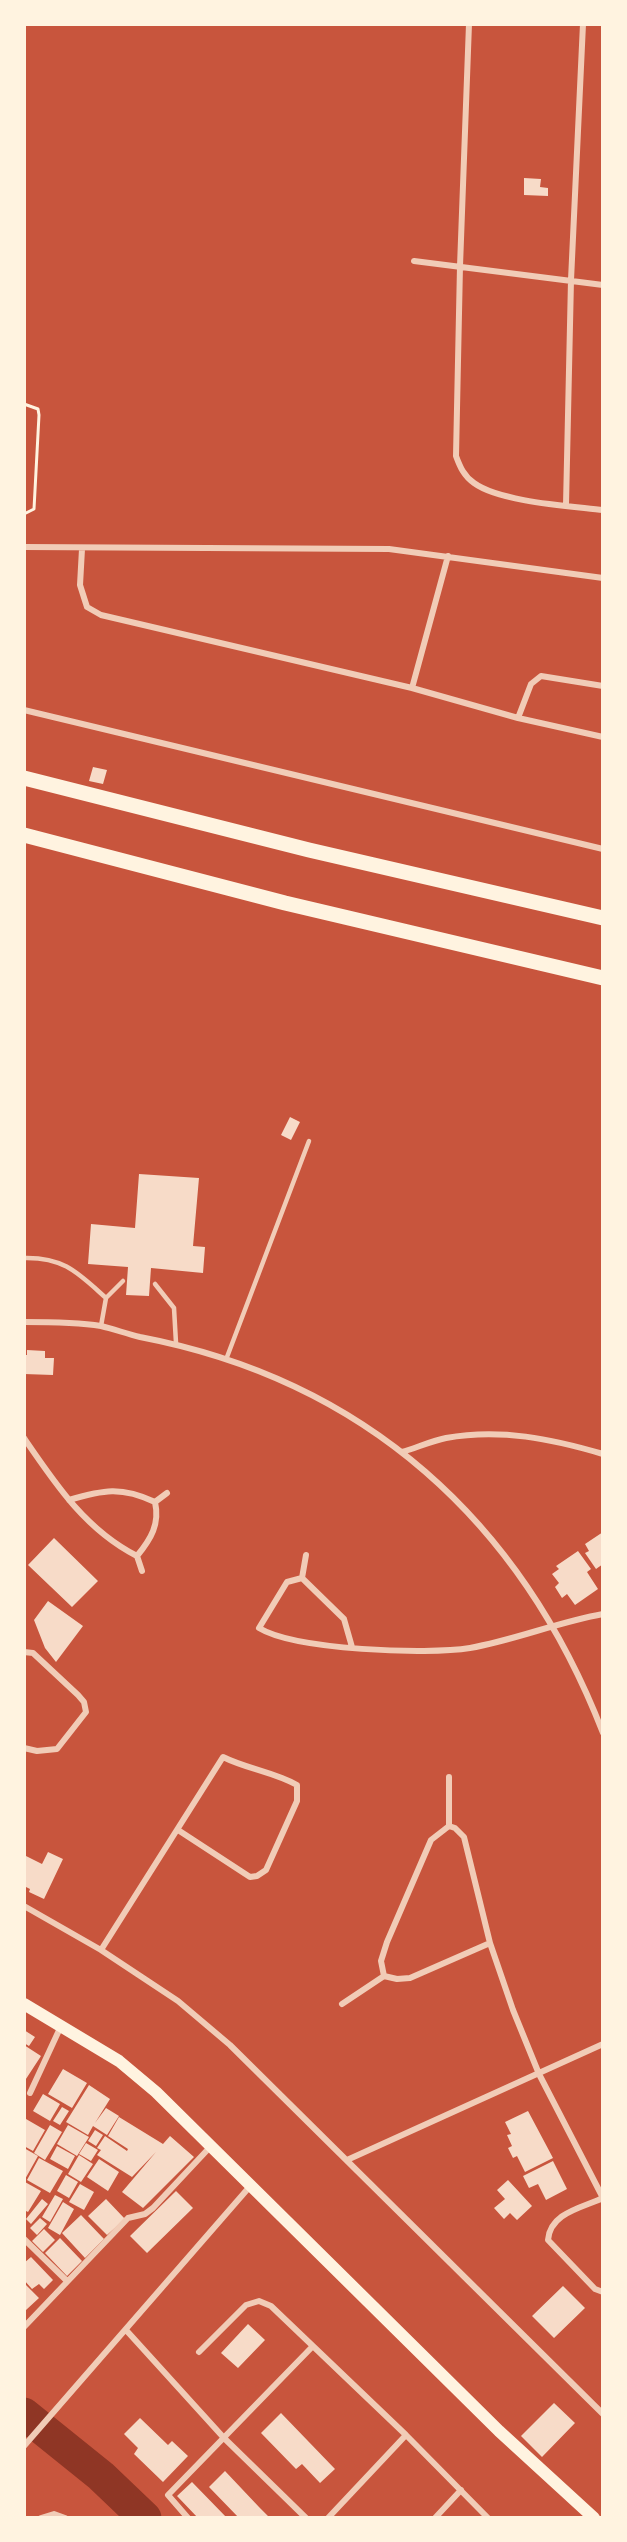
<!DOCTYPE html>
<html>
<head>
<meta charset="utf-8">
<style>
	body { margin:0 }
	#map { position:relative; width:627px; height:2542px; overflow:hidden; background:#c8553d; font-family:"Nunito Sans",sans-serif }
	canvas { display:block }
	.frame { position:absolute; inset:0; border:26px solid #fff3e0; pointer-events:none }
</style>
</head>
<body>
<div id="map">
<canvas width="627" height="2542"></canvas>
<div class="frame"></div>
</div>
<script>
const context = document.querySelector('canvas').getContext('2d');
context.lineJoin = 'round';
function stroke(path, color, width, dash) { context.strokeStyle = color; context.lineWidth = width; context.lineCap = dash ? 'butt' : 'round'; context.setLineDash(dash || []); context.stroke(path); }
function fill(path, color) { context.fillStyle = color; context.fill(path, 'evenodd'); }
stroke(new Path2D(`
	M24 2414 101 2476 145 2518`), '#8f3625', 33);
fill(new Path2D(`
	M524 178 541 179 540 187 548 188V196L524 195Z
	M93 767 107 770 103 784 89 781Z
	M290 1117 300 1122 291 1140 281 1135Z
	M139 1174 199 1178 193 1246 205 1247 203 1273 151 1268 149 1296 126 1295 128 1267 88 1264 91 1224 135 1228Z
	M27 1350 45 1351V1358H54L53 1375 24 1374V1355H27Z
	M603 1532V1564L596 1569 585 1553 589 1551 585 1544Z
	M54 1538 98 1581 72 1607 28 1565Z
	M578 1551 591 1569 587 1572 598 1589 575 1605 567 1594 562 1598 555 1587 559 1583 552 1574 559 1569 556 1566Z
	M48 1601 83 1626 56 1662 45 1648 34 1620Z
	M48 1852 63 1859 44 1899 29 1892 30 1889 24 1886V1855L42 1864Z
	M24 2030 35 2037 29 2046 24 2043Z
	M24 2045 41 2056 24 2082Z
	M63 2069 87 2083 72 2108 48 2094Z
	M89 2085 110 2099 95 2123 106 2108 119 2116 107 2135 93 2126 88 2135 66 2122Z
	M43 2094 60 2104 50 2121 33 2111Z
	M62 2107 69 2111 60 2125 53 2121Z
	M528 2111 553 2158 525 2172 517 2156 513 2158 508 2148 512 2146 507 2135 511 2134 505 2122Z
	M119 2117 163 2144 170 2136 194 2157 143 2208 122 2192 156 2152 132 2177 97 2155 101 2150 97 2148 105 2136 127 2151 128 2149 108 2136Z
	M26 2119 45 2130 33 2151 24 2146Z
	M50 2125 62 2132 45 2160 34 2153Z
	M68 2125 89 2137 77 2156 57 2144Z
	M95 2130 103 2135 96 2146 88 2141Z
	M86 2143 98 2150 91 2161 79 2154Z
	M57 2146 75 2156 68 2169 50 2159Z
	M24 2148 38 2156 24 2181Z
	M79 2155 93 2164 81 2182 68 2174Z
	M39 2158 63 2171 50 2193 27 2180Z
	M99 2159 119 2172 108 2191 87 2177Z
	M553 2161 567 2189 546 2200 538 2184 529 2188 523 2176Z
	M66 2175 78 2182 69 2198 57 2191Z
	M508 2180 532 2206 517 2220 510 2213 504 2219 494 2208 505 2199 497 2190Z
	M25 2182 41 2191 28 2212 24 2210Z
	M80 2184 94 2192 84 2210 69 2202Z
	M176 2191 193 2208 147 2253 130 2236Z
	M55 2195 63 2199 50 2222 42 2217Z
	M42 2199 48 2204 31 2224 26 2219Z
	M106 2199 125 2219 107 2235 88 2216Z
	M63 2202 74 2209 60 2235 48 2228Z
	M81 2215 104 2239 85 2258 62 2233Z
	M40 2218 47 2224 37 2235 30 2228Z
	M44 2229 55 2240 43 2252 32 2241Z
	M60 2238 82 2261 67 2276 45 2253Z
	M31 2257 53 2280 44 2289 39 2284 32 2289 24 2280V2263Z
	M26 2285 39 2298 26 2310 24 2307Z
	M563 2286 585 2308 554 2338 532 2316Z
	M248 2324 265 2340 238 2368 221 2353Z
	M554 2403 575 2423 542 2457 521 2436Z
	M281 2413 335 2469 320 2483 302 2464 296 2469 261 2433Z
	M140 2418 168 2445 172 2441 188 2456 163 2482 134 2454 138 2448 124 2434Z
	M225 2471 259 2507 270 2518H239L209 2487Z
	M192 2482 227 2518H198L177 2496Z`), '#f7dbc8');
stroke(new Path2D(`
	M24 404 38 409 39 415 34 509 24 514`), '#fff3e0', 3);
stroke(new Path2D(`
	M24 1258C64 1257 78 1273 106 1298
	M155 1284 174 1308 176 1343
	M101 1326 106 1298 123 1281
	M227 1357 309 1141`), '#f1ccb7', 4.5);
stroke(new Path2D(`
	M469 24 460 266 456 456C460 467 464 476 474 483 500 502 570 506 603 510
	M414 261 603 285
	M566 505 571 280 583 24
	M24 547 389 549 603 578
	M82 549 80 585 87 607 101 615 412 688 518 718 603 737
	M412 688 448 556
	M24 710 603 849
	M518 718 531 684 541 676 603 686
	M24 1322C49 1322 76 1322 101 1326 114 1329 127 1334 140 1337 365 1380 521 1521 603 1733
	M24 1438C56 1485 86 1530 137 1556L142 1571
	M402 1452C416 1448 431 1441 446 1438 500 1428 552 1439 603 1454
	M69 1500C103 1490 121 1486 155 1502
	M155 1502 167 1493
	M306 1555 302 1578 287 1582 259 1628C295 1650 427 1655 470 1648 515 1640 558 1622 603 1614
	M137 1556C151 1539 160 1524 155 1502
	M302 1578 344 1619 352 1647
	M24 1652 33 1653 78 1695 84 1702 86 1712 57 1749 37 1751 24 1748
	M449 1826 455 1828 464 1837 490 1943 513 2010 539 2074 603 2198
	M449 1826V1777
	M24 1906 101 1950 178 2001 230 2045 603 2414
	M101 1950 223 1757C247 1769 274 1772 297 1785V1801L266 1870 257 1876 250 1877 178 1830
	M384 1976 381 1961 387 1942 431 1840 449 1826
	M342 2004 384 1976 397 1979 410 1978 490 1943
	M30 2093 61 2026
	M347 2160 603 2044
	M603 2198C581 2208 550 2213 548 2240L595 2289 603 2292
	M24 2239 66 2280
	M24 2327 128 2218 145 2214 153 2208 211 2146
	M126 2330 224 2438 306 2518
	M199 2352 246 2305 259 2301 271 2306 406 2435 488 2518
	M24 2446 252 2184
	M41 2518 54 2514 65 2518
	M188 2518 168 2495 312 2347
	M328 2518 406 2435
	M435 2518 461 2490`), '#f1ccb7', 6);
stroke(new Path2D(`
	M24 2004 119 2061 156 2092 499 2431 594 2518`), '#fff3e0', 12);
stroke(new Path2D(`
	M24 778 309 850 603 918
	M24 835 285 903 603 978`), '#fff3e0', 15);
</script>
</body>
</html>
